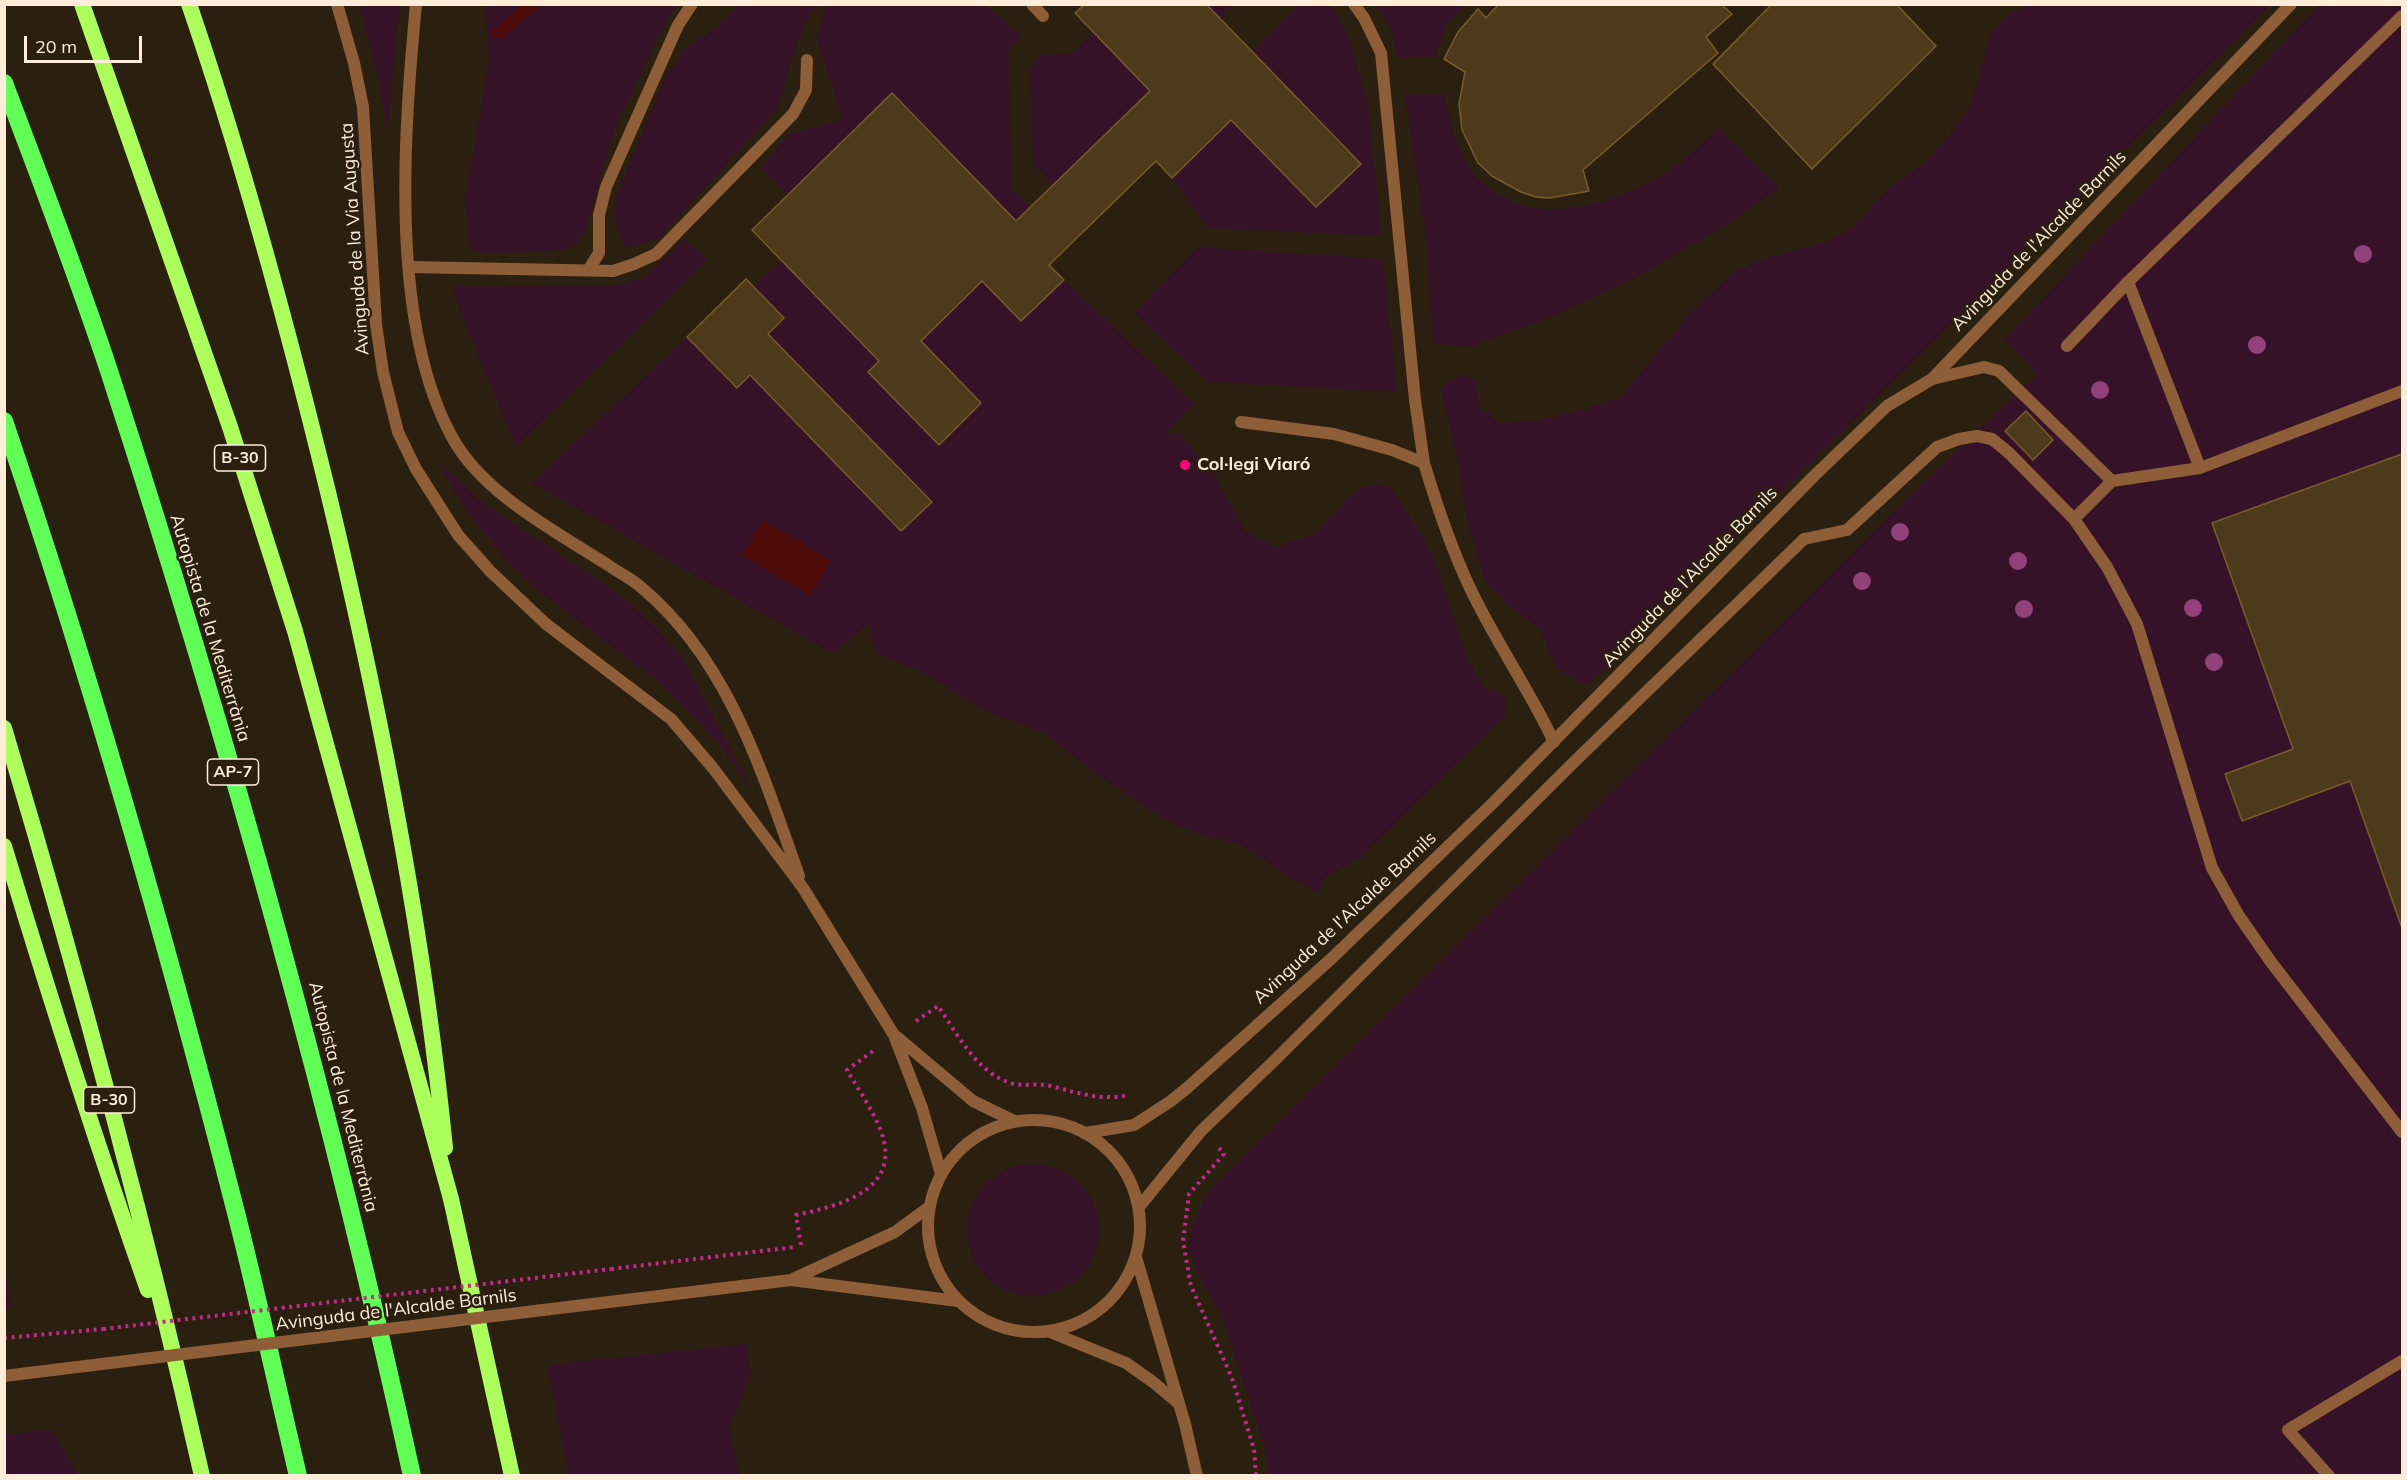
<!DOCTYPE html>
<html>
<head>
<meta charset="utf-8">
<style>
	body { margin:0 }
	#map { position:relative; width:2407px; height:1480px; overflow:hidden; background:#2b200f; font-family:Mulish,sans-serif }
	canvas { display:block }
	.frame { position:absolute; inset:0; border:6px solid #ffedda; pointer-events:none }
	.scale { position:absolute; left:24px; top:36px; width:118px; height:27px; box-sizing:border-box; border:3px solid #ffedda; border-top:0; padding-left:8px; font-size:18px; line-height:21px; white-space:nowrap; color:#ffedda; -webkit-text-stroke:4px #2b200f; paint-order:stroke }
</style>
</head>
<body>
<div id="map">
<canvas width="2407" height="1480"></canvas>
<div class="frame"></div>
<div class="scale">20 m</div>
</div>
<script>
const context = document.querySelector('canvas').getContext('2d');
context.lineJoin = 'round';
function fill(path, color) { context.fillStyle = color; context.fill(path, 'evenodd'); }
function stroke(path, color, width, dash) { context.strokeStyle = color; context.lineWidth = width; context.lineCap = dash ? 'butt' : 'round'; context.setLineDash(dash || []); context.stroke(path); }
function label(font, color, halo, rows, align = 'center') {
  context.font = font + ' Mulish,sans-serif'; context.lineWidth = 5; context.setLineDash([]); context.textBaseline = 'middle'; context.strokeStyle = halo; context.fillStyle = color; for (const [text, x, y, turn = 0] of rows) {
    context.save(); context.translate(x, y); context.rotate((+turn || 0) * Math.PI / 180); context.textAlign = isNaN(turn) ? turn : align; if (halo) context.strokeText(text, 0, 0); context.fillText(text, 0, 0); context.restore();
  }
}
fill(new Path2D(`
	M739 4 819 5 806 22 795 49 777 109 659 238 638 245 625 247 615 222V200L665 77 685 49 718 26Z
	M359 5H400L387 132 379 81Z
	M485 5H676L657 39 614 131 586 229 572 248 552 251 479 253 470 248 465 200 489 62Z
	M828 5H985L1022 36 1008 50 1012 189 1031 207 1016 221 892 93 788 195 761 168 788 135 843 119 817 39 825 9Z
	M1206 5H1234L1220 19Z
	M1298 5H1328L1333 9 1349 39 1367 99 1382 236 1206 228 1172 178 1231 120 1316 207 1360 164 1252 52Z
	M1375 5H1466L1446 24 1436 57 1397 58 1391 27Z
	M2034 5H2271L1587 686 1557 669 1540 629 1511 608 1485 581 1466 516 1460 471 1441 388 1460 375 1476 379 1479 407 1500 423 1540 420 1583 410 1621 397 1691 312 1734 272 1770 257 1822 243 1853 227 1888 189 1923 164 1945 141 1971 104 1991 33 2013 10Z
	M2319 5H2402V1475H1268L1266 1452 1222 1317 1198 1274 1189 1248 1192 1228 1207 1193 1915 491 2037 374 2005 339Z
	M1093 31 1150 91 1053 186 1033 164 1030 70 1042 55 1073 53Z
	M1405 94 1444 95C1450 122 1456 148 1472 172 1475 178 1483 183 1488 187 1533 227 1603 206 1651 182 1676 169 1698 147 1718 128L1779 188 1728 224 1639 276 1549 318 1470 347 1433 344 1427 246Z
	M684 239 708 260 516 447 456 301 453 286 618 285 642 279Z
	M1198 247 1383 259 1397 392 1208 382 1134 313Z
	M782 260 879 361 868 372 921 341 982 281 1021 321 1064 280 1194 404 1164 435 1179 433 1214 475 1245 531 1274 547 1314 535 1357 489 1381 484 1391 487 1433 556 1468 661 1485 690 1498 691 1506 699 1505 716 1361 857 1325 878 1318 893 1286 875 1242 845 1202 835 1169 822 1093 772 1043 732 997 716 969 702 922 672 879 655 872 640 869 623 834 654 532 483 687 337 737 388 750 375 902 531 931 501 768 334 784 318 753 286Z
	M438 462 483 503 607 586 640 612 662 634 681 657 694 680 745 777 748 786 723 749 693 716 657 681 542 594 513 568 466 511Z
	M967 1230a66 66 0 1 1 132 0a66 66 0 1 1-132 0Z
	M5 1271 12 1309 5 1310H4Z
	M747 1344 751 1376 729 1427 739 1475H569L547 1365Z
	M51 1430 78 1475H5V1435Z`), '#361228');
fill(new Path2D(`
	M763 520 831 561 810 596 742 555Z`), '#4c0b08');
stroke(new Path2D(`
	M498 33 534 4`), '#4c0b08', 12);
const building = new Path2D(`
	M1085 4H1206L1361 164 1316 207 1231 120 1172 178 1156 161 1049 265 1064 280 1021 321 982 281 921 341 981 403 939 445 868 372 879 361 752 230 892 93 1016 221 1150 91 1075 13Z
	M1499 4H1721L1732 14 1706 37 1718 53 1583 170 1589 191 1550 198 1536 197 1521 192 1492 176 1478 163 1462 130 1459 104 1465 72 1444 59 1458 32 1478 9 1486 18Z
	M1772 4H1896L1936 46 1812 169 1713 64Z
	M746 279 784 318 768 334 932 502 901 531 750 375 737 388 687 337Z
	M2026 411 2053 440 2033 460 2005 431Z
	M2402 454V928L2350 781 2242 821 2225 774 2293 749 2212 523Z`);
fill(building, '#4d3a1a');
stroke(building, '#7a5b2b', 1.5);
stroke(new Path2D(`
	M916 1021 938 1006C958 1035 978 1075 1014 1084 1026 1086 1039 1083 1051 1086 1078 1093 1101 1101 1128 1095
	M1219 1148 1224 1154 1189 1194 1183 1241 1191 1286 1232 1378 1254 1449 1256 1476
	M801 1245 796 1215C838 1206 903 1191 881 1131 873 1110 858 1089 847 1070L873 1051
	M611 1269 795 1247
	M4 1338 103 1329`), '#c3298d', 4, [3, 4.5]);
stroke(new Path2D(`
	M1032 4 1043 16
	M1354 4 1364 18 1381 53 1415 400 1424 463
	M409 267 613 271 634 264 656 254 793 114 806 90 807 60
	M589 269 599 253V215L606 187 678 25 692 4
	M2128 282 2200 468
	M2067 346 2128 282 2402 16
	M1932 379 1984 367 1999 371 2112 481
	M1241 422 1334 434 1392 450 1424 463C1437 506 1451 548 1470 588 1495 641 1529 689 1554 742
	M2074 519 2112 481 2200 468 2402 391
	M1804 539 1847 530 1937 447 1959 439 1977 436 1992 439 2009 453 2074 519 2107 567 2137 624 2212 868 2239 916 2271 962 2402 1132
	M2329 1476 2288 1430 2402 1361`), '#8d5e38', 12);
stroke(new Path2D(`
	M1086 1133 1134 1125 1171 1101 1187 1088 1331 959 1494 802 1814 476 1887 406 1932 379 2291 4
	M1139 1207 1201 1131 1276 1059 1573 763 1804 539`), '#8d5e38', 12);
stroke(new Path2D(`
	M337 4 354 63 363 107 376 324 383 372 398 432 416 469 458 535 490 571 546 624 671 719 713 768 803 888 894 1035 922 1108 941 1174
	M416 4C404 132 389 322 452 437 482 493 555 531 608 565 619 573 632 579 642 588 729 661 762 772 799 876
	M897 1037 973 1101 1014 1121
	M928 1226a106 106 0 1 1 212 0a106 106 0 1 1-212 0Z
	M1136 1257 1185 1424 1197 1476
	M793 1279 895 1232 929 1207
	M543 1310 791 1280 958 1301
	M1050 1332 1126 1363 1153 1382 1178 1403
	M4 1376 110 1363`), '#8d5e38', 12);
stroke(new Path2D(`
	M82 4 230 427 295 631 451 1199 512 1476
	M189 4C244 164 288 328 328 492 380 708 423 927 445 1148
	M4 728C78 975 145 1224 202 1476
	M4 846C49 995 96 1143 148 1290`), '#acff5b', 16);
stroke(new Path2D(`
	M4 83C40 178 77 274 109 371 227 734 330 1102 412 1476
	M4 421C91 677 165 936 232 1197 256 1289 276 1383 298 1476`), '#60ff55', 18);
stroke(new Path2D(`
	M103 1329 611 1269`), '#c3298d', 4, [3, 4.5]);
stroke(new Path2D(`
	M110 1363 543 1310`), '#8d5e38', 12);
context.fillStyle = '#92427a';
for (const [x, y] of [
	[2363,254],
	[2257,345],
	[2100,390],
	[1900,532],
	[2018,561],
	[1862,581],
	[2193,608],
	[2024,609],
	[2214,662]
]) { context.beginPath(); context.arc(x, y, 9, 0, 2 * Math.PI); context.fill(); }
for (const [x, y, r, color] of [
	[1185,465,6,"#ff067f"]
]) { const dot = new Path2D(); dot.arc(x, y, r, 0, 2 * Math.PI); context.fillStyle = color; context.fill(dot); stroke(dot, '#2b200f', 2); }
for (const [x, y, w] of [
	[240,458,51],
	[233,772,51],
	[109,1100,51]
]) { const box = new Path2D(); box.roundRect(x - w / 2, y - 13, w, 26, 4.5); context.fillStyle = '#2b200f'; context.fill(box); stroke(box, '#ffedda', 1.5); }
label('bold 16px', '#ffedda', null, [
	["B-30",240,458],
	["AP-7",233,772],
	["B-30",109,1100]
]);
label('18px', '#ffedda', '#2b200f', [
	["Avinguda de la Via Augusta",355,239,-94],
	["Avinguda de l'Alcalde Barnils",2039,241,-46],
	["Avinguda de l'Alcalde Barnils",1690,577,-46],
	["Autopista de la Mediterrània",210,628,73],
	["Avinguda de l'Alcalde Barnils",1345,918,-43],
	["Autopista de la Mediterrània",343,1097,76],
	["Avinguda de l'Alcalde Barnils",396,1310,-7]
]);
label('bold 18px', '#ffedda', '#2b200f', [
	["Col·legi Viaró",1197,465]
], 'left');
</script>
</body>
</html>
